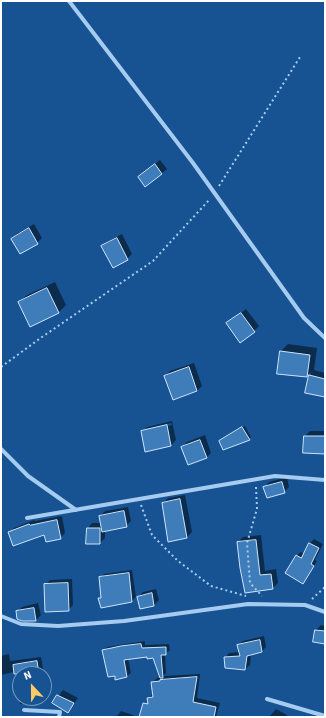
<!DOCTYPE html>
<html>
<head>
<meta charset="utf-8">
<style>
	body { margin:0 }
	#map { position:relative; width:326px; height:718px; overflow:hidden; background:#175392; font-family:"Source Sans 3",sans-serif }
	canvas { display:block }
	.frame { position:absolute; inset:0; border:2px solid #fff; pointer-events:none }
	.north { position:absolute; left:12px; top:666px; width:40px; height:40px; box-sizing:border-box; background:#175392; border:1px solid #7498be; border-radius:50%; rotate:338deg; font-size:11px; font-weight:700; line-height:16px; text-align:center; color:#fff }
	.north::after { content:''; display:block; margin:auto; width:14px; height:18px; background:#ffcb65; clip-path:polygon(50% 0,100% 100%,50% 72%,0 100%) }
</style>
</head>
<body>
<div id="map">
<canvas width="326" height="718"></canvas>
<div class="frame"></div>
<div class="north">N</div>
</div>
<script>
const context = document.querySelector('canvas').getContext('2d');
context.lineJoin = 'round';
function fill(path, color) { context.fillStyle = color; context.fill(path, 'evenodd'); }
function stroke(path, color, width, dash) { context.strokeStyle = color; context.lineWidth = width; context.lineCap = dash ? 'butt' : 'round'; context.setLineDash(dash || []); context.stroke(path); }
fill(new Path2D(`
	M160 160 167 169 146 186 139 177Z
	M34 224 42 238 37 243 20 253 12 239 17 234Z
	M122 234 132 254 127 259 103 247 107 242Z
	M55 282 66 305 59 312 31 326 19 302 27 295Z
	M246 309 259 326 254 331 227 324Z
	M288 344 317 348 314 370 325 373V396L306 392 311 372 306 376 278 373 281 351Z
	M194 363 202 386 197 391 165 376 170 371Z
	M172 421 176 440 171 445 142 432 147 427ZM171 423 172 425 146 431V429Z
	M245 426 251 437 249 439 220 441Z
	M310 431H325V453L305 436Z
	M205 435 211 453 206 458 182 447 187 442Z
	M287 477 289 487 284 492 265 487 269 482Z
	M185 495 192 532 187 537 169 541 163 503 168 498Z
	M128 507 131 521 126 526 105 530V538L100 543 88 528 92 523H102L100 516 105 511Z
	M62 516 65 533 60 538 45 533H9L14 528 34 520 35 521Z
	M261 535 265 571 276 569 278 583 273 588 246 592 238 542 243 537Z
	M314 539 323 544 315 560 317 561 307 578 303 582 296 556 301 552 304 554 310 543Z
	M132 570 136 597 132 601 99 599 102 596 100 578 104 574Z
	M72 579 73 605 68 610 45 585 50 580Z
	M156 589 159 600 154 605 141 608 138 597 143 592Z
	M38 603 41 615 36 620H22L17 612 22 607Z
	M321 625 325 626V643L316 630Z
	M264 636 266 647 262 651 251 654 250 665 245 669 225 658 229 653 240 652 238 645 243 641Z
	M145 641V645L169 644 170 650 165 654 166 673 163 676 200 674 197 698 220 703 216 717H149L148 698 153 694 152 683 157 678H160L154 657 148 656 128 658 131 673 127 676 115 674 104 650 107 647Z
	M9 654 10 661 41 657 44 674H20V683H16L14 672 1 675V656Z
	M63 690 78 698 68 712 53 703Z
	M20 698H39V699L34 704H20Z
	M276 709 287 715 286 717H269Z
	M121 711 133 715V717H116Z`), '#0007');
const building = new Path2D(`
	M155 164 162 174 145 187 138 177Z
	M29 228 38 244 20 254 11 239Z
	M117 238 128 260 113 268 101 246Z
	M47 288 59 313 30 327 18 302Z
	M241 313 255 332 240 343 226 323Z
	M280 351 310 355 307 377 277 374Z
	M189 367 197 391 173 400 164 376Z
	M309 375 325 379V397L305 393Z
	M167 425 171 446 145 452 141 431Z
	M242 427 250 440 223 450 219 441Z
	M304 436H325V454L303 453Z
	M200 440 207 458 188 465 181 447Z
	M282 482 285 493 267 498 263 487Z
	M180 499 187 538 168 542 162 503Z
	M124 511 127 527 102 532 99 516Z
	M57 520 61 539 46 542 44 535 13 546 8 532 29 524 30 525Z
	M87 528H100V544H86Z
	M256 540 260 575 271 574 273 589 245 593 240 568 237 542Z
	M309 543 319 548 311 564 314 566 303 584 285 573 296 555 301 558Z
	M129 573 132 602 101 608 98 598H101L99 577Z
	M68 583 69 611 45 612 44 584Z
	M152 593 154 606 140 609 137 597Z
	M34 608 36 621H22L17 619 16 611Z
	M315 630 325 631V644L313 642Z
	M260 640 262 652 247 656 245 670 225 668 224 657 240 656 237 645Z
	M141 644 142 648 166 647V655H161L163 678H160L153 658 147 659V657L124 660 127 677 115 680V676L108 677 102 650 121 646Z
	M37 661 39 674H14L13 665Z
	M197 677 193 702 216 707 214 717H139L143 703 148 704 147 698 153 697 151 682 160 681V680Z
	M57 695 74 703 68 713 52 703Z`);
fill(building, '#3f7dba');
stroke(building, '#cde4fb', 1);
stroke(new Path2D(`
	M219 186 300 57
	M1 367 42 337 153 261 210 199
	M256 487 257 509 247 543 250 583 262 596
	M141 505 152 535 178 561 211 586 246 596
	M312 599 325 587`), '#a6cbf0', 2, [2, 3]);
stroke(new Path2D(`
	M69 1 193 163 304 318 325 338
	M1 449 28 476 76 510
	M27 518 275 476 325 480
	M1 616 21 624 58 626 124 621 248 604 305 605 325 612
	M267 699 325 716
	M24 710 60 712 59 717`), '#a6cbf0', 4);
</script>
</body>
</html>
